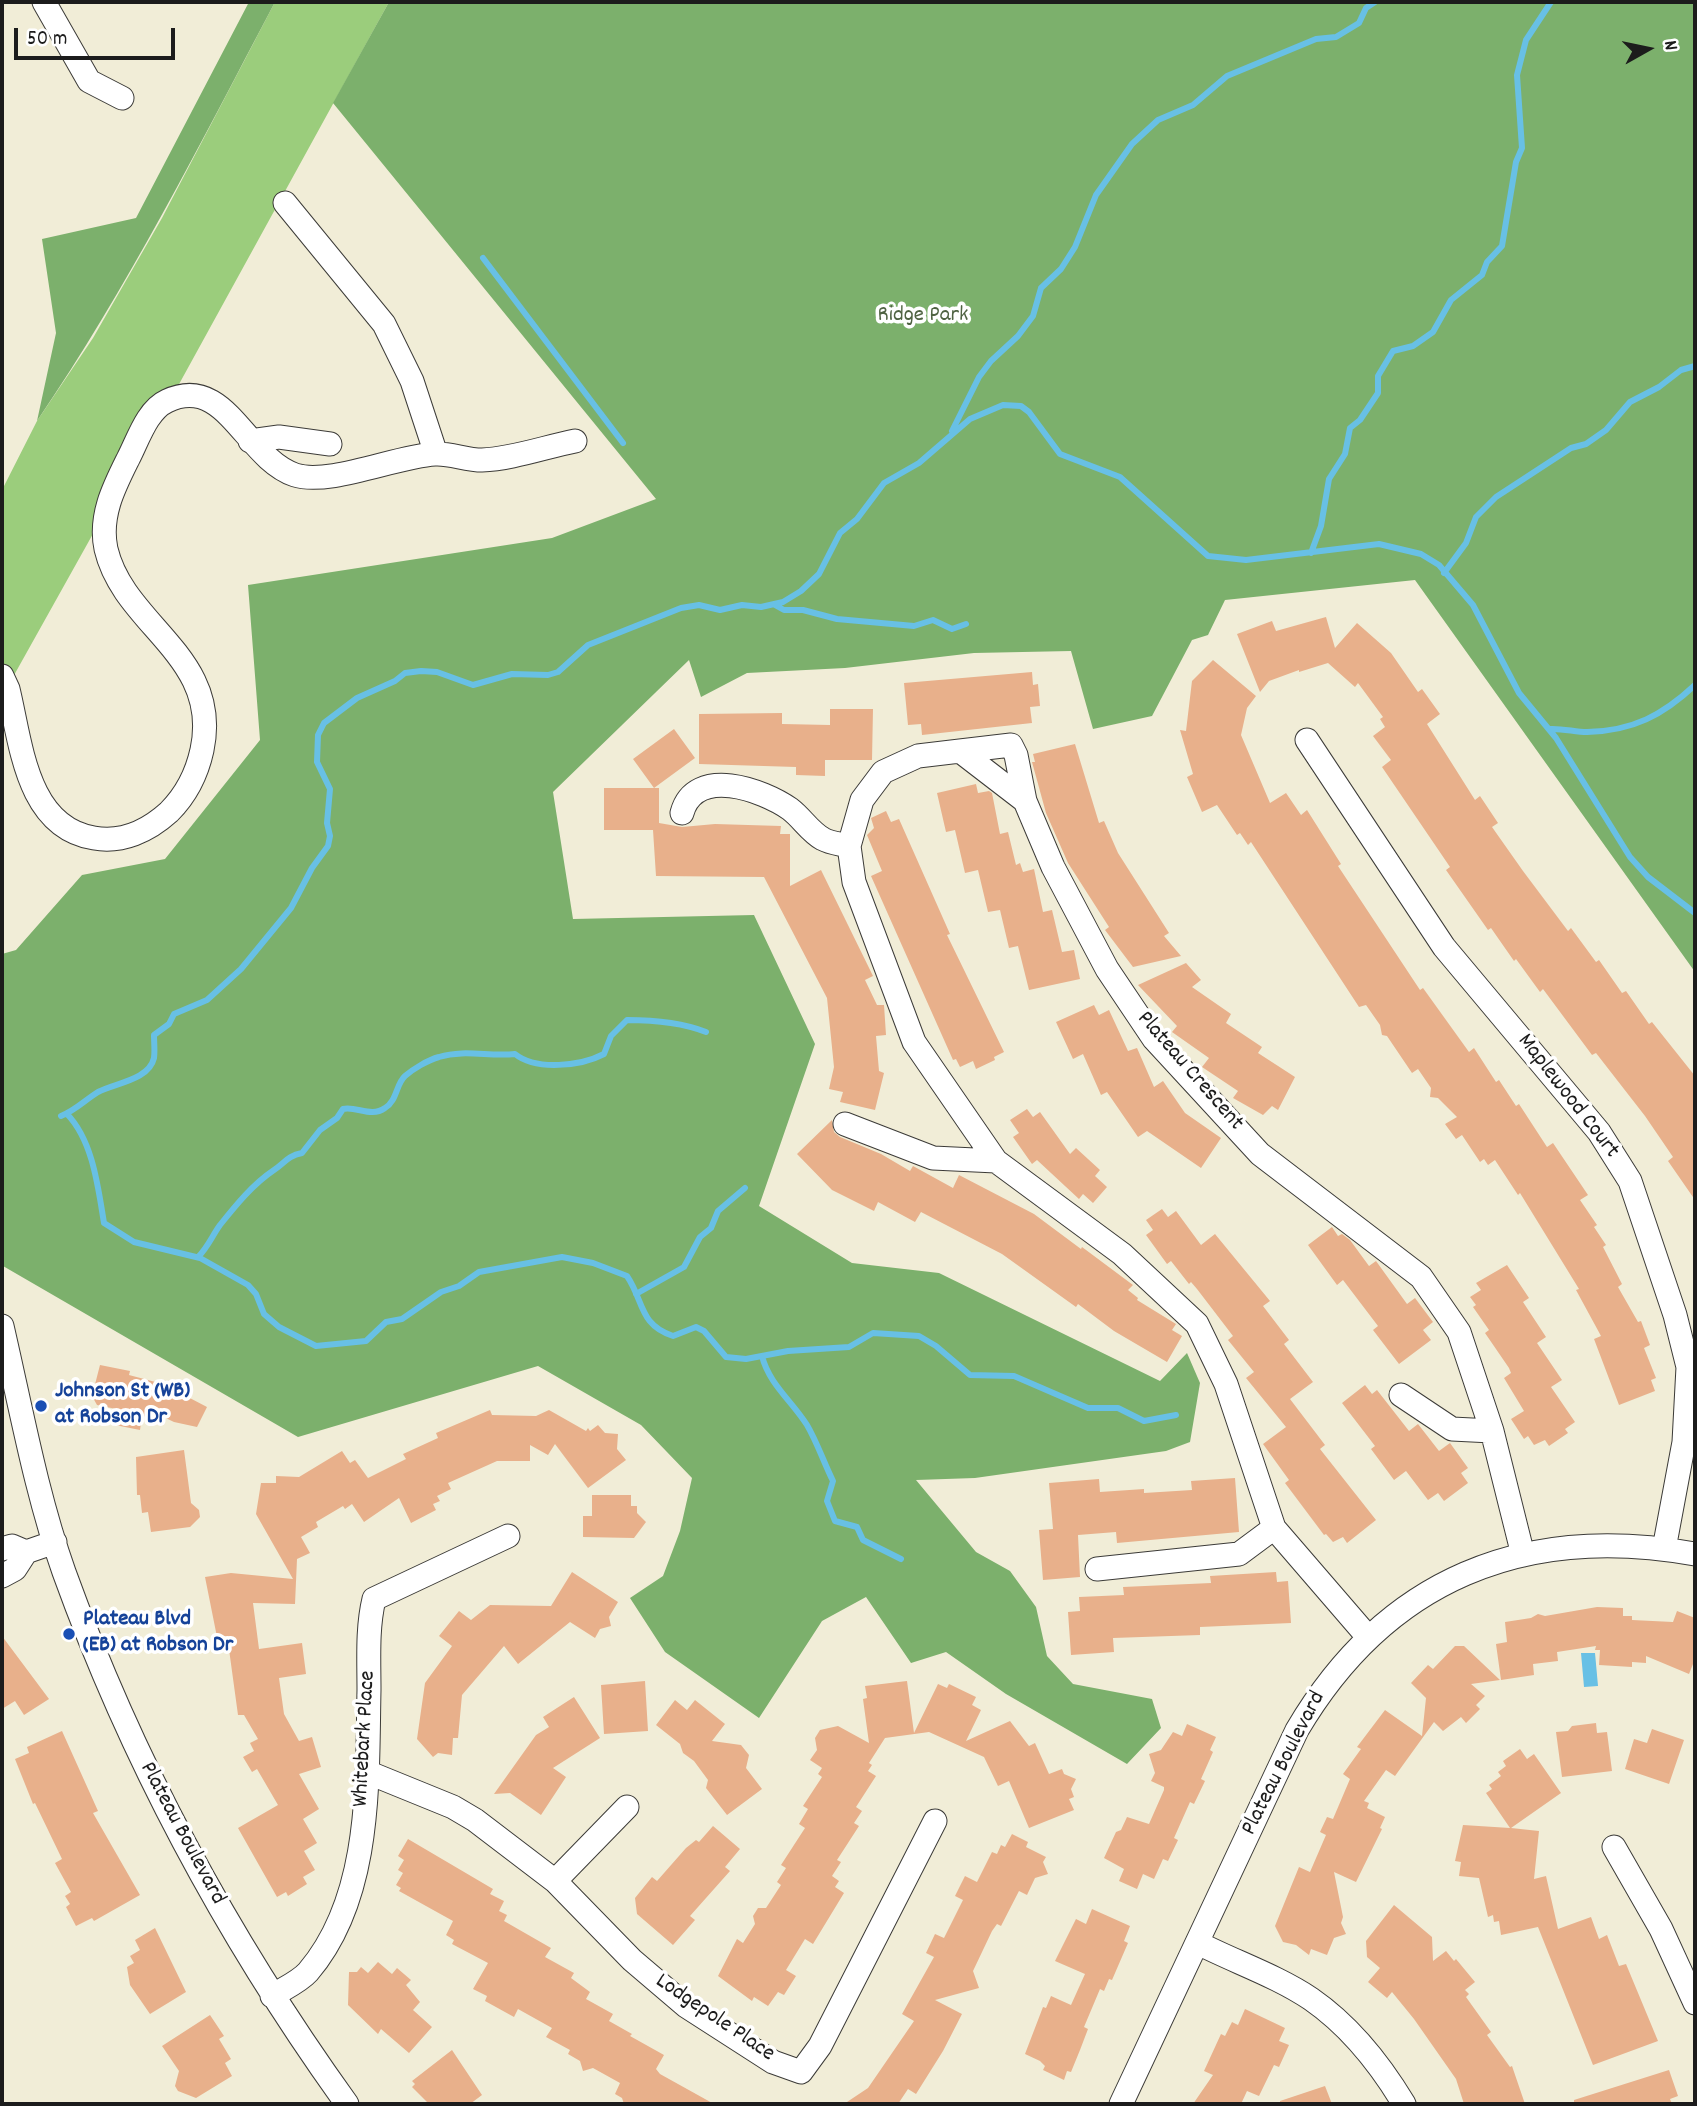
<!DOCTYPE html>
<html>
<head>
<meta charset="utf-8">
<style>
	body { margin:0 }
	#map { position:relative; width:1697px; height:2106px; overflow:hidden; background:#f1edd7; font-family:Dekko,sans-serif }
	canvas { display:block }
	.frame { position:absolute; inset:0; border:4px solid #1c1c1c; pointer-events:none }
	.north { position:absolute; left:1613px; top:14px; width:70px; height:70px; -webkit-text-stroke:5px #fff; paint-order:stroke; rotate:81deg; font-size:19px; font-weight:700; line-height:28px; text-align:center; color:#1c1c1c }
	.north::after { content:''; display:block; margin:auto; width:24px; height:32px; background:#1c1c1c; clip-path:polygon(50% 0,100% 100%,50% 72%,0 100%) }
	.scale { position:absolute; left:14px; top:28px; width:161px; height:32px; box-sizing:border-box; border:4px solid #1c1c1c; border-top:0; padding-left:9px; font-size:21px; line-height:24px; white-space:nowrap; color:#1c1c1c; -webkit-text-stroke:5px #fff; paint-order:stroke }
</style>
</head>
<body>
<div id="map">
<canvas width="1697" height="2106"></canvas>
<div class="frame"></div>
<div class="north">N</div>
<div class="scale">50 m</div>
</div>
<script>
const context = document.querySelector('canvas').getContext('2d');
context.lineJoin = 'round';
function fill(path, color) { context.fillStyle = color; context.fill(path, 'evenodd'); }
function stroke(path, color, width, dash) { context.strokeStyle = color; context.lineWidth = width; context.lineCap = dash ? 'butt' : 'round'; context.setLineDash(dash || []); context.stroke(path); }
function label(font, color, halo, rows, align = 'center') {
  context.font = font + ' Dekko,sans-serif'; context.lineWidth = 7; context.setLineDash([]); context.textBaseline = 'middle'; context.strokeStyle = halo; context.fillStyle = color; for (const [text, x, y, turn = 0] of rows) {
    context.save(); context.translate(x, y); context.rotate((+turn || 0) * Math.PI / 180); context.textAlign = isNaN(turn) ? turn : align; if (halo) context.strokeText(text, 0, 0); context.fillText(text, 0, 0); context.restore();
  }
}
fill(new Path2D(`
	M275 2H389L178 386 170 389 111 471 101 490 94 532 13 677 2 662V490L37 421 93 338 162 218Z`), '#9bcd7c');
fill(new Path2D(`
	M249 2H275C199 146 128 287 37 421L56 333 42 239 136 218Z
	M389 2H1695V972L1415 580 1225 600 1208 635 1192 640 1152 716 1093 729 1071 651 974 653 845 668 747 673 701 697 689 660 553 792 573 919 754 915 815 1044 759 1206 852 1263 939 1273 1160 1381 1187 1353 1200 1383 1190 1442 1166 1451 975 1478 916 1480 976 1552 1010 1571 1036 1607 1047 1656 1073 1684 1152 1699 1161 1728 1127 1764 1006 1694 946 1652 911 1663 866 1597 822 1621 759 1718 665 1652 630 1598 663 1576 680 1531 692 1478 641 1425 538 1366 298 1437 3 1266 2 954 16 950 82 875 165 859 260 740 248 585 552 538 656 499 333 103Z`), '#7cb06c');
fill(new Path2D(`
	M1581 1653H1595L1598 1686 1584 1687Z`), '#68c0e5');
stroke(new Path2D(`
	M483 258 623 443
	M952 431 979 377 991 361 1018 336 1033 316 1041 288 1061 269 1075 247 1096 195 1132 144 1158 120 1193 105 1227 76 1316 39 1336 37 1359 23 1366 8 1375 2
	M1311 553 1321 526 1329 479 1345 454 1350 428 1360 420 1378 393V376L1393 351 1413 346 1433 332 1451 300 1482 275 1487 262 1502 246 1516 162 1522 148 1517 75 1526 40 1551 2
	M1444 573 1466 543 1476 517 1496 497 1571 448 1586 444 1606 430 1630 402 1659 387 1681 370 1695 366
	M775 605 784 610H803L837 619 914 626 933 620 952 629 966 624
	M1549 729C1562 728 1575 732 1587 732 1633 731 1663 715 1695 685
	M67 1114C93 1141 98 1187 104 1223L134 1242 200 1258 248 1285 256 1294 264 1314 279 1327 316 1346 366 1341 386 1322 402 1319 441 1292 459 1286 479 1272 562 1257 593 1263 627 1276C644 1301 639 1325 673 1336L696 1327 704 1331 726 1357 746 1359 788 1351 849 1347 873 1333 919 1336 936 1346 970 1375 1014 1376 1088 1408H1118L1144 1421 1176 1415
	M61 1116C76 1110 85 1100 98 1092 115 1083 149 1080 154 1058 155 1051 154 1042 154 1035L169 1024 174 1014 207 1000 241 969 291 908 312 868 328 846 330 836 327 823 330 789 317 762 318 735 324 723 357 698 395 681 405 673 421 671 437 672 473 685 512 674 548 675 558 672 588 645 681 608 699 605 720 610 742 605 761 607 783 602 801 591 819 574 840 533 857 519 884 483 919 463 970 419 1003 405 1021 406 1029 412 1060 454 1120 477 1208 556 1246 560 1379 544 1421 554 1439 565 1473 605 1519 693 1556 738 1630 857 1648 877 1695 913
	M198 1257C208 1247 212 1236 220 1225 236 1205 253 1184 274 1170 285 1163 287 1156 302 1153L320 1130 337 1118 343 1109C357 1106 371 1118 385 1108 397 1101 396 1084 405 1076 413 1069 428 1060 439 1057 465 1049 489 1057 515 1054 536 1071 581 1066 604 1054L611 1036 627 1020C651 1020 683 1023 706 1032
	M636 1294 684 1267 700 1237 711 1228 718 1211 745 1188
	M762 1356C769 1384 792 1401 807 1425 817 1442 824 1463 833 1481L827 1501 835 1521 857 1527 863 1540 901 1559`), '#68c0e5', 6);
fill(new Path2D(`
	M1326 617 1335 648 1357 623 1391 653 1418 692 1422 689 1440 714 1427 724 1475 800 1480 796 1498 823 1492 827 1523 871 1568 931 1571 928 1596 962 1599 960 1622 993 1626 991 1649 1024 1652 1022 1695 1076V1200L1668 1161 1673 1157 1645 1116 1596 1053 1592 1055 1543 989 1540 992 1516 959 1514 961 1491 928 1488 930 1446 870 1450 867 1382 767 1391 760 1373 736 1385 727 1380 719 1383 717 1358 683 1355 687 1328 663 1299 672V670L1269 681 1260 692 1237 634 1272 621 1276 631Z
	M1213 660 1256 696 1247 708 1241 735 1270 803 1286 793 1301 815 1307 810 1341 864 1338 866 1420 990 1423 988 1469 1052 1474 1048 1496 1082 1499 1080 1516 1106 1519 1104 1547 1147 1553 1143 1588 1195 1580 1200 1597 1225 1594 1227 1606 1245 1603 1247 1622 1284 1618 1287 1638 1322 1641 1321 1650 1345 1644 1348 1656 1378 1651 1380 1655 1391 1619 1405 1594 1339 1601 1336 1576 1290 1579 1289 1520 1193 1518 1195 1495 1160 1488 1165 1484 1159 1480 1162 1462 1135 1456 1139 1445 1124 1457 1117 1438 1098 1430 1097 1431 1088 1418 1069 1412 1073 1387 1036 1382 1035 1380 1025 1366 1005 1359 1007 1251 842 1248 845 1240 833 1237 835 1217 805 1202 812 1187 777 1193 774 1180 730 1186 731 1192 681Z
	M1032 672 1033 685 1038 684 1040 706 1030 707 1032 723 922 735 921 724 908 725 904 683Z
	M830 709H873L872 760H825V776L796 775V767L699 764V714L782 713V724L830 725Z
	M674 729 695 758 654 788 633 759Z
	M1075 744 1099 823 1104 821 1118 853 1169 933 1164 936 1181 956 1133 967 1105 930 1109 927 1068 863 1046 813 1032 762H1035L1033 754Z
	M976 784 978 793 989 791 992 793 1000 834 1008 832 1016 865 1020 863 1023 872 1034 869 1043 912 1052 910 1062 952 1074 950 1080 979 1029 990 1018 946 1009 948 1000 910 988 912 978 870 965 873 955 830 946 832 937 793Z
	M604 788H659V823L682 827 715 824 781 826 780 834H790V886L821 870 873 976 865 980 877 1005H884L886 1035 876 1036 879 1071 884 1073 875 1110 840 1102 843 1092 829 1089 834 1067 827 998 764 877 656 876 653 830H604Z
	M886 811 891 822 899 819 950 934 947 935 1004 1052 994 1057 995 1060 976 1069 973 1061 960 1067 956 1059 953 1060 871 876 882 871 867 835 874 828 871 818Z
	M1186 963 1201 980 1192 987 1231 1014 1226 1023 1262 1047 1258 1053 1295 1077 1278 1110 1272 1106 1263 1115 1233 1098 1238 1091 1202 1067 1209 1058 1172 1032 1177 1026 1138 985Z
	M1094 1005 1099 1015 1109 1010 1128 1051 1137 1048 1154 1087 1163 1081 1185 1113 1221 1138 1201 1168 1147 1131 1138 1137 1107 1092 1101 1095 1083 1054 1073 1059 1056 1022Z
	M1027 1109 1033 1117 1040 1112 1070 1154 1076 1148 1100 1170 1095 1176 1107 1187 1093 1203 1083 1194 1079 1199 1037 1160 1032 1164 1013 1137 1019 1133 1010 1120Z
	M832 1120 834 1132 840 1137 881 1154 910 1171 913 1166 953 1188 959 1175 1034 1214 1081 1249 1082 1247 1133 1285 1128 1290 1138 1298 1137 1300 1176 1324 1172 1330 1182 1336 1167 1362 1114 1331 1078 1304 1076 1307 1002 1254 921 1212 915 1222 878 1202 874 1211 832 1190 797 1154Z
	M1162 1209 1168 1217 1176 1211 1201 1245 1215 1234 1270 1301 1263 1306 1289 1340 1284 1344 1313 1382 1290 1399 1325 1445 1320 1449 1376 1520 1347 1543 1343 1537 1333 1542 1326 1534 1324 1535 1285 1483 1289 1480 1263 1444 1286 1427 1246 1378 1254 1372 1228 1340 1233 1336 1197 1289 1191 1282 1189 1284 1171 1261 1167 1264 1146 1235 1153 1230 1146 1220Z
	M1332 1227 1338 1236 1342 1234 1350 1240 1369 1266 1376 1261 1407 1304 1415 1298 1433 1322 1423 1330 1431 1340 1399 1364 1373 1330 1378 1326 1343 1280 1337 1285 1308 1245Z
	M1507 1265 1529 1298 1523 1302 1546 1337 1537 1343 1562 1380 1551 1387 1575 1422 1565 1429 1568 1433 1549 1446 1545 1440 1534 1445 1528 1436 1524 1439 1511 1419 1524 1411 1504 1378 1511 1373 1509 1368 1485 1333 1489 1330 1473 1307 1476 1305 1470 1297 1481 1290 1476 1283Z
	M100 1365 130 1371 129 1375 163 1384 207 1407 197 1427 174 1422 155 1413 153 1418 142 1416 140 1430 115 1425 116 1409 97 1405 92 1396Z
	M1365 1385 1372 1394 1377 1390 1409 1431 1418 1424 1439 1451 1450 1443 1468 1468 1461 1473 1468 1483 1444 1501 1438 1493 1428 1500 1406 1471 1394 1480 1371 1449 1375 1446 1342 1403Z
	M490 1410 492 1415 536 1416 549 1410 586 1431 588 1428 590 1431 598 1425 605 1433 618 1434 617 1449 626 1460 588 1488 555 1444 548 1455 530 1445V1461H497L448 1483 451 1489 437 1496 440 1501 433 1504 436 1510 411 1523 399 1498 364 1522 352 1504 345 1509 343 1506 316 1522 318 1527 301 1537 310 1553 297 1559 295 1604 253 1603 259 1649 302 1643 306 1674 279 1678 284 1714 299 1741 312 1737 321 1767 299 1774 319 1809 303 1819 317 1843 304 1851 315 1870 303 1877 307 1884 288 1896 286 1892 277 1897 238 1828 278 1805 257 1769 252 1772 243 1757 254 1751 250 1743 258 1739 244 1715H238L228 1642 225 1636 217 1637 205 1577 231 1573 293 1579 256 1514 261 1483H276V1476L299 1477 342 1451 350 1463 355 1460 368 1478 406 1459 403 1454 438 1438 436 1433Z
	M184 1450 191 1503 199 1510 200 1517 190 1527 151 1532 148 1512 142 1513 140 1495H137L136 1457Z
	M1235 1478 1239 1532 1117 1543 1116 1532 1078 1535 1080 1577 1043 1580 1039 1530 1053 1529 1049 1483 1099 1479 1100 1492 1144 1489V1493L1192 1490 1191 1481Z
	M592 1495H631V1506H637V1513L646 1522 634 1538 583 1537V1516H592Z
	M572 1572 618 1602 609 1617 611 1626 600 1629 595 1638 570 1622 518 1664 504 1646 462 1695 458 1738H453L452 1755 438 1753 433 1757 417 1739 425 1683 452 1646 439 1636 459 1611 471 1620 490 1605 551 1606Z
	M1276 1572 1277 1582 1288 1581 1291 1623 1200 1627V1635L1113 1638 1114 1652 1071 1655 1068 1612 1080 1611 1079 1597 1124 1595 1123 1587 1211 1583 1210 1576Z
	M1597 1607 1623 1608V1616H1632V1620L1673 1622 1677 1611 1695 1618V1659L1689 1674 1646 1656V1663L1632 1662V1667L1599 1665 1600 1650H1595L1596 1646 1557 1652 1558 1661 1533 1664 1534 1675 1501 1680 1496 1644 1507 1642 1505 1622 1531 1618 1538 1614 1545 1616Z
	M2 1636 49 1699 24 1715 15 1701 2 1709Z
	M1455 1646H1464L1500 1680 1471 1684 1485 1696 1476 1705 1480 1709 1466 1723 1461 1717 1443 1731 1434 1722 1395 1776 1386 1770 1364 1801 1369 1803 1367 1808 1385 1817 1380 1828 1382 1829 1356 1882 1334 1872 1343 1917 1341 1923 1346 1934 1334 1938 1327 1955 1311 1949 1309 1955 1296 1945 1283 1942 1275 1926 1299 1867 1310 1872 1326 1835 1320 1832 1327 1817 1333 1819 1350 1779 1343 1774 1361 1749 1357 1747 1385 1710 1422 1736 1426 1698 1411 1683 1428 1665 1433 1669Z
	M645 1681 648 1731 604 1734 601 1685Z
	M907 1681 914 1733 938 1684 947 1688 949 1684 976 1697 972 1705 981 1710 966 1741 1010 1721 1029 1746 1035 1743 1049 1774 1062 1769 1064 1774 1076 1779 1071 1789 1074 1797 1069 1799 1074 1810 1029 1828 1009 1781 998 1786 984 1757 929 1732 885 1738 869 1763 872 1765 868 1771 876 1776 856 1807 862 1811 854 1823 859 1826 837 1860 841 1862 832 1876 839 1881 835 1887 844 1893 813 1944 805 1939 786 1970 796 1976 784 1995 778 1992 768 2006 754 1997 752 2001 718 1976 737 1939 743 1943 755 1924 753 1916 758 1908H766L781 1885 777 1882 786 1868 781 1865 805 1828 799 1824 808 1809 803 1806 822 1777 818 1774 822 1768 810 1760 817 1750 815 1738 820 1730 838 1726 869 1743 863 1699 867 1698 865 1686Z
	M574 1697 600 1738 553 1768 566 1777 541 1815 510 1793 494 1794 536 1735 549 1727 543 1717Z
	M675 1700 687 1710 695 1700 725 1724 712 1741 741 1745 749 1755 746 1768 762 1789 727 1815 706 1788 708 1780 694 1761 683 1753 680 1744 656 1725Z
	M1596 1723 1597 1733 1607 1732 1612 1771 1562 1777 1556 1732 1568 1731 1572 1726Z
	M1187 1724 1216 1737 1210 1750 1213 1752 1201 1779 1205 1781 1194 1804 1190 1802 1174 1838 1178 1840 1168 1861 1163 1859 1154 1879 1143 1874 1137 1889 1119 1881 1124 1869 1104 1858 1116 1832 1121 1830 1127 1817 1149 1824 1164 1790V1787L1151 1781 1155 1773 1149 1754 1161 1750 1173 1732 1182 1736Z
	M1652 1729 1684 1740 1669 1784 1625 1769 1634 1739 1647 1743Z
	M62 1731 98 1811 93 1813 140 1895 94 1921 92 1918 76 1926 66 1907 70 1904 65 1896 71 1892 55 1863 62 1859 35 1803 33 1804 15 1759 29 1753 27 1747Z
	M1520 1749 1527 1759 1534 1754 1561 1793 1511 1828 1539 1831 1534 1879 1546 1876 1558 1929 1591 1917 1599 1939 1607 1935 1619 1966 1626 1964 1658 2041 1593 2065 1538 1927 1501 1935 1499 1921 1494 1922 1493 1915 1488 1917 1479 1878 1459 1876 1461 1862 1455 1861 1463 1825 1510 1828 1486 1793 1492 1789 1489 1785 1501 1776 1498 1772 1506 1766 1503 1761Z
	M713 1826 740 1849 725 1867 730 1871 690 1916 695 1920 673 1945 637 1914 635 1898 652 1877 657 1881 686 1848 696 1840 699 1842Z
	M1012 1834 1028 1842 1026 1847 1046 1857 1043 1862 1048 1874 1035 1878 1027 1895 1019 1891 1001 1926 997 1924 992 1931 973 1971 979 1988 935 2000 962 2014 943 2051 916 2094 908 2089 898 2104H844L868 2088 914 2021 902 2014 934 1957 926 1953 935 1934 944 1938 963 1900 955 1896 965 1876 977 1882 992 1852 997 1854 1001 1845 1005 1847Z
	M408 1839 493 1889 490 1894 504 1901 499 1911 507 1915 504 1921 551 1948 545 1957 574 1973 571 1978 590 1992 586 1999 613 2014 609 2021 632 2034 630 2036 664 2055 656 2069 660 2074 714 2104H624L622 2098 615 2094 620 2083 593 2068 583 2071 580 2061 568 2054 570 2050 546 2037 552 2028 518 2009 514 2017 485 2001 487 1996 473 1989 488 1963 452 1944 454 1940 446 1935 453 1921 399 1891 401 1888 396 1885 403 1873 398 1870 404 1860 398 1856Z
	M1394 1905 1432 1937 1433 1961 1446 1951 1454 1961 1456 1959 1475 1982 1465 1990 1469 1994 1466 1997 1491 2032 1487 2035 1510 2067 1512 2066 1525 2104H1464L1456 2079 1414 2019 1392 1992 1387 1998 1368 1982 1380 1968 1367 1957 1366 1941Z
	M1092 1909 1130 1926 1124 1941 1128 1943 1112 1980 1109 1979 1104 1991 1100 1989 1084 2027 1088 2029 1080 2050 1071 2072 1067 2071 1064 2080 1043 2070 1045 2066 1040 2061 1025 2054 1043 2007 1046 2008 1051 1996 1071 2005 1085 1974 1055 1961 1076 1919 1086 1924Z
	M155 1928 186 1992 150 2014 130 1985 127 1967 134 1963 130 1956 140 1950 135 1940Z
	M378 1962 392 1974 397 1968 411 1980 406 1985 420 2002 413 2010 432 2027 409 2053 381 2029 378 2034 348 2005 349 1972H357L361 1967 368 1973Z
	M1245 2009 1285 2028 1279 2041 1289 2045 1279 2067 1274 2065 1259 2096 1247 2091 1241 2104H1193L1213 2075 1204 2071 1221 2034 1225 2036 1232 2022 1238 2025Z
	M210 2015 224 2036 219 2039 231 2059 225 2063 232 2076 196 2098 178 2091 175 2086 179 2071 162 2046Z
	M452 2050 482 2095 470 2104H429L412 2087 415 2084 412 2081Z
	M1669 2070 1678 2096 1670 2099 1672 2104H1574V2100Z
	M1325 2086 1332 2104H1280V2101Z`), '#e8b08b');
const minor = new Path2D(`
	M44 2 89 81 122 98
	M285 203 384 324 412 381 436 454
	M250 441 279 437 330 444
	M2 676 8 689C21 742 26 827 94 838 122 843 148 831 169 812 186 795 197 773 202 750 222 656 124 626 106 549 99 516 114 487 128 459 138 440 147 410 167 401 226 373 245 458 295 475 329 486 397 456 435 454 450 453 466 460 482 460 512 459 545 447 575 441
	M1307 740 1444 947 1599 1132 1630 1181 1675 1315 1688 1367 1684 1442 1664 1549
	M960 751 1011 745 1016 755 1025 801
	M682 813C695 765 763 790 790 809 802 818 810 832 823 839 830 843 841 844 849 846
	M845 1124 933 1158 996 1161
	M2 1326C21 1408 36 1493 64 1572 133 1763 229 1940 347 2104
	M1401 1395 1452 1429 1492 1431
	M2 1549 12 1546 26 1552
	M1097 1569 1239 1554 1274 1528
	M2 1576 15 1569 26 1552 55 1542
	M1368 1637 1274 1528 1226 1384 1197 1324 1122 1254 996 1161 914 1042 854 882 849 846 862 800 883 772 918 756 960 751 1025 801 1053 867 1107 969 1154 1039 1260 1154 1421 1277 1459 1332 1492 1431 1523 1555
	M367 1772 453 1807 475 1820 555 1881 632 1960 686 2006 773 2062 801 2072 820 2046 935 1821
	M1614 1847 1661 1929 1695 2003
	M555 1881 627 1807
	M1198 1943C1235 1962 1277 1976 1311 1999 1350 2026 1380 2064 1404 2104
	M272 1996C283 1989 299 1982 308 1972 372 1897 367 1783 369 1690 369 1659 367 1628 374 1599L508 1536
	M1121 2104 1297 1730C1386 1579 1524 1523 1695 1554`);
stroke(minor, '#3c3b38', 25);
stroke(minor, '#fff', 23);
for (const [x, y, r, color] of [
	[41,1406,7,"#1a4fb4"],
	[69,1634,7,"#1a4fb4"]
]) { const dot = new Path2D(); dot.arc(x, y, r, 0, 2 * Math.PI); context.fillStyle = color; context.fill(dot); stroke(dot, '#fff', 2.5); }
label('23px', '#4f6342', '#fff', [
	["Ridge Park",923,317]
]);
label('23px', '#1c1c1c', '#fff', [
	["Plateau Crescent",1189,1072,49],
	["Maplewood Court",1567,1097,52],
	["Whitebark Place",366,1739,-87],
	["Plateau Boulevard",1285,1764,-63],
	["Plateau Boulevard",181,1834,62],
	["Lodgepole Place",714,2019,34]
]);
label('bold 23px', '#164399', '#fff', [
	["Johnson St (WB)",55,1393],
	["at Robson Dr",55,1419],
	["Plateau Blvd",83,1621],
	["(EB) at Robson Dr",83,1647]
], 'left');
</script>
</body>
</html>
